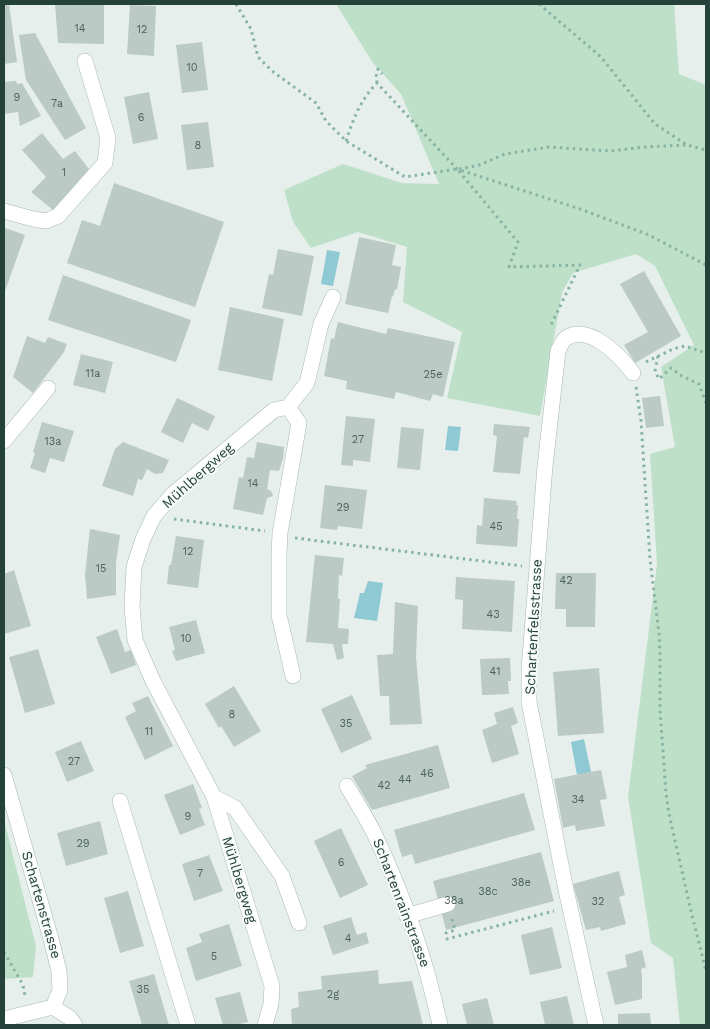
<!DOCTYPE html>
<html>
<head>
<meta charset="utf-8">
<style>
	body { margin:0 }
	#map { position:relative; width:710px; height:1029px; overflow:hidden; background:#e6efeb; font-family:"Work Sans",sans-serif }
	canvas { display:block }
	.frame { position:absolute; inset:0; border:5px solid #24423a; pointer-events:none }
</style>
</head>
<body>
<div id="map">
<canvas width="710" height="1029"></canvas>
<div class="frame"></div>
</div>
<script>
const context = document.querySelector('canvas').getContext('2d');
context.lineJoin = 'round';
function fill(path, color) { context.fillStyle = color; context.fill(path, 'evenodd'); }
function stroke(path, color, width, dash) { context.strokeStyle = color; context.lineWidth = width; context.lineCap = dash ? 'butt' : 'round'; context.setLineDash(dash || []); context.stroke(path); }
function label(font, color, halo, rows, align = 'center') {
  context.font = font + ' "Work Sans",sans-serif'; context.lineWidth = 4; context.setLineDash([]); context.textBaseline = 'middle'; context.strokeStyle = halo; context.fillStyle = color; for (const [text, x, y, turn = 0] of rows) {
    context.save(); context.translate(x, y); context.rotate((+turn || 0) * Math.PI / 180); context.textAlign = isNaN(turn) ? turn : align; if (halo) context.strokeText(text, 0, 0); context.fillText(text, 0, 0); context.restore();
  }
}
fill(new Path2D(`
	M336 4H674L679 74 706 85V1025H680L673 958 651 943 628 797 657 564 650 454 675 447 661 367 694 345 655 266 636 254 573 273 562 293 540 416 447 398 462 332 403 302 407 247 358 232 311 248 293 222 284 190 343 164 402 183 439 184 401 94 373 63Z
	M4 820 36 946 33 977 4 979Z`), '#bfe0c8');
fill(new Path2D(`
	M327 250 340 252 333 286 321 284Z
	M448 426 461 427 458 451 445 450Z
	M368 581 383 583 377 621 354 618 360 593H364Z
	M584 739 591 772 577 775 571 742Z`), '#8ec9d4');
fill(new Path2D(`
	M4 4H9L17 62 4 64Z
	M55 4H104V44L58 43Z
	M130 5 156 6 154 56 127 54Z
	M35 33 86 128 65 140 26 80 19 35Z
	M202 42 208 90 182 93 176 45Z
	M16 81 17 84 22 83 41 116 20 126 18 112 4 114V82Z
	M149 92 158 139 133 144 124 97Z
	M208 122 214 167 187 170 181 125Z
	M42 133 63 159 75 151 89 169 53 210 31 192 46 177 22 150Z
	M114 183 224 222 195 307 67 263 82 220 100 226Z
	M5 228 25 235 4 294V231Z
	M359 237 396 245 392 265 401 267 397 290 395 289 393 297 392 296 388 313 345 304Z
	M278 249 314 256 302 316 262 308 269 274 273 275Z
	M644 271 681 336 635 363 624 345 648 332 620 284Z
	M63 275 191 320 176 362 48 320Z
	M230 307 284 319 272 381 218 370Z
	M338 322 386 334 388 328 455 342 443 397 433 394 430 401 396 392 394 399 346 389 347 381 324 376 331 338 334 339Z
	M27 336 45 343 48 337 67 344 64 352 33 393 13 377Z
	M81 354 113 362 105 393 73 385Z
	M660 396 664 426 646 428 642 398Z
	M177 398 215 416 208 431 192 423 183 443 161 432Z
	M346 416 375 419 370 462 353 460V466L341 465Z
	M42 422 74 431 64 462 50 458 45 473 30 468 35 453 33 452Z
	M494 424 530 427 528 438 524 437 520 474 493 472 497 436 493 435Z
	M401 427 424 429 420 470 397 468Z
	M123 442 169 460 163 473 155 474 147 469 142 480 138 479 133 496 102 486 115 449Z
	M257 442 284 447 283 459 279 471 270 470 267 489 271 491 273 495 271 497 267 498 263 515 233 509 239 477 243 478 247 457 254 458Z
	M325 485 367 490 362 529 338 526 337 530 320 528Z
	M484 498 517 501 516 505H518L517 519H519L517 547 476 544 477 525 482 526Z
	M90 529 120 535 116 563V595L87 599 85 574Z
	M176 536 204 540 198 588 167 584 169 565H171Z
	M315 555 344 558 342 576 339 575 338 599H340L338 628 349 629 348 644H342L344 658 337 660 333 644 306 642Z
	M14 570 31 626 4 634V574Z
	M556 573H596L595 627H566V609H555Z
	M456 577 515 581 512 632 462 629 463 600 455 599Z
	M395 602 418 606 416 657 422 724 390 725 389 696H380L377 655 393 654Z
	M196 620 205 653 176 661 172 651 175 650 169 627Z
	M117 629 125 652 131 650 136 665 111 674 96 637Z
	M38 649 55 704 25 713 9 657Z
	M510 658 511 681H508L509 694 482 695 480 659Z
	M599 668 604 733 558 736 553 672Z
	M234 686 261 731 234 747 221 726 219 728 205 704Z
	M352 695 372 739 341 753 321 709Z
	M148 696 173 746 145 760 125 717 136 711 132 703Z
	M513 707 518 723 511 726 519 754 492 763 482 730 497 724 494 713Z
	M81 741 94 771 67 782 55 752Z
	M438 745 450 788 372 810 352 776 367 768 365 765Z
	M601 770 607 799 600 800 605 826 576 831 575 825 563 828 554 779Z
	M193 784 202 808 199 809 205 825 180 835 164 795Z
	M524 793 535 830 415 864 412 854 402 857 394 830Z
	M100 821 108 854 66 866 57 833Z
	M341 828 368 885 340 898 314 841Z
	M541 852 554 901 446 930 433 881Z
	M209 855 223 891 194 901 182 864Z
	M619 871 625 895 619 897 626 924 601 931 600 927 586 930 573 884Z
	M128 891 144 946 120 953 104 898Z
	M351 917 357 935 366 932 369 943 333 955 323 926Z
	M229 924 242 966 196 981 186 948 202 942 199 934Z
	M552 927 562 968 530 975 521 935Z
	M642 950 646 967 641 969 642 975V999L615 1005 607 972 627 967 625 955Z
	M378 970 379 984 412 981 423 1025H292L291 1009 299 1007 298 992 322 989 321 976Z
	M154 974 169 1025H142L129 981Z
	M240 992 248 1022 235 1025H223L215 998Z
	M567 996 574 1025H545L540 1002Z
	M487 998 494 1025H467L462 1004Z
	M650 1013 651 1025H618V1014Z`), '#bbcac4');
const minor = new Path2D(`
	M4 211 33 219 46 221 58 216 105 163 108 138 85 61
	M288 407 307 383 321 324 333 297
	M4 441 48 388
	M4 775 51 939 59 971 60 990 53 1007
	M347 786C356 801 366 817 374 833 403 894 426 959 440 1025
	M214 797 235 808 282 876 299 923
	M120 801 188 1025
	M407 916 448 904
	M53 1007 70 1018 75 1025
	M4 1019 53 1007
	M265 1025 271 1004 272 986 214 797 153 681 135 640 132 607 134 567 143 539 154 516 173 494 274 410 288 407 299 423 280 533 279 556V615L293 676
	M596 1025 566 890 529 702V670L545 466 558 351C560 347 562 341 566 338 589 323 620 356 633 373`);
stroke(minor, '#a8b8b2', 16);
stroke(new Path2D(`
	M236 4 251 29 258 57 272 71 316 103 326 121 346 141 405 177 457 169 518 242 509 267 580 265 550 327
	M539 4 601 57 655 124 687 145 706 150
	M377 83 376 73 378 69 382 74
	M346 141C353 119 361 99 377 83L457 169 580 209 649 235 706 265
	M459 169 479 165 505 154 549 147 610 151 645 147 687 145
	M658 356 655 371 659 379 671 368 680 375 699 384 706 403
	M646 362 673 349 685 346 706 353
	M636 387 641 421 650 559 659 633 660 655V711L666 793 669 814 691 911 706 971
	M174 519 265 531
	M295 538 522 566
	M452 919 455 930 446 933 447 939 554 911
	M4 952 23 985 25 996`), '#86b3a5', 3, [2.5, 4]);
stroke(minor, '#fff', 15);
label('11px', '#4a645c', null, [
	["14",80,29],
	["12",142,30],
	["10",192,68],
	["9",17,98],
	["7a",57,104],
	["6",141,118],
	["8",198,146],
	["1",64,173],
	["11a",93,374],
	["25e",433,375],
	["27",358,440],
	["13a",53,442],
	["14",253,484],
	["29",343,508],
	["45",496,527],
	["12",188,552],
	["15",101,569],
	["42",566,581],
	["43",493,615],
	["10",186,639],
	["41",495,672],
	["8",232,715],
	["35",346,724],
	["11",149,732],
	["27",74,762],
	["46",427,774],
	["44",405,780],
	["42",384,786],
	["34",578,800],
	["9",188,817],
	["29",83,844],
	["6",341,863],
	["7",200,874],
	["38e",521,883],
	["38c",488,892],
	["38a",454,901],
	["32",598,902],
	["4",348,939],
	["5",214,957],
	["35",143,990],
	["2g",333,995]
]);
label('14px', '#24423a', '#f7fbf9', [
	["Mühlbergweg",198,476,-42],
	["Schartenfelsstrasse",534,627,-87],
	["Mühlbergweg",239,880,73],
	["Schartenrainstrasse",401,903,69],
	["Schartenstrasse",41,905,74]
]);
</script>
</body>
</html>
